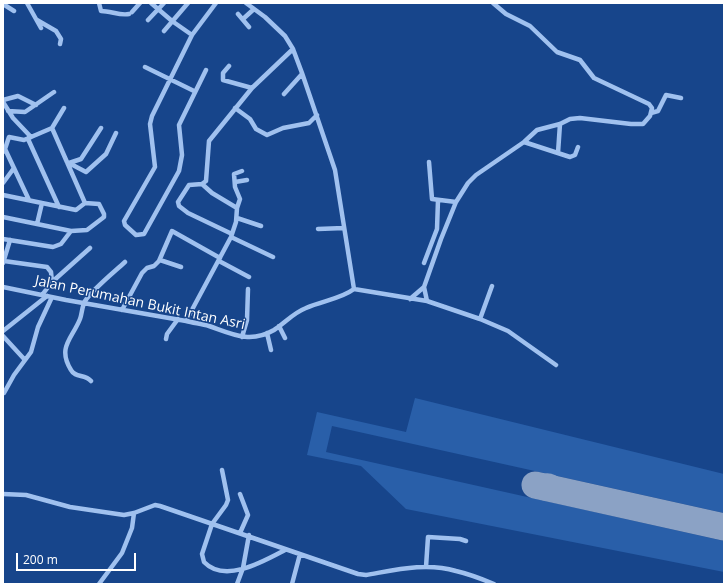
<!DOCTYPE html>
<html>
<head>
<meta charset="utf-8">
<style>
	body { margin:0 }
	#map { position:relative; width:727px; height:587px; overflow:hidden; background:#17458b; font-family:"Open Sans",sans-serif }
	canvas { display:block }
	.frame { position:absolute; inset:0; border:4px solid #fff; pointer-events:none }
	.scale { position:absolute; left:16px; top:553px; width:120px; height:18px; box-sizing:border-box; border:2px solid #fff; border-top:0; padding-left:5px; font-size:12px; line-height:14px; white-space:nowrap; color:#fff; -webkit-text-stroke:3px #17458b; paint-order:stroke }
</style>
</head>
<body>
<div id="map">
<canvas width="727" height="587"></canvas>
<div class="frame"></div>
<div class="scale">200 m</div>
</div>
<script>
const context = document.querySelector('canvas').getContext('2d');
context.lineJoin = 'round';
function fill(path, color) { context.fillStyle = color; context.fill(path, 'evenodd'); }
function stroke(path, color, width, dash) { context.strokeStyle = color; context.lineWidth = width; context.lineCap = dash ? 'butt' : 'round'; context.setLineDash(dash || []); context.stroke(path); }
function label(font, color, halo, rows, align = 'center') {
  context.font = font + ' "Open Sans",sans-serif'; context.lineWidth = 3; context.setLineDash([]); context.textBaseline = 'middle'; context.strokeStyle = halo; context.fillStyle = color; for (const [text, x, y, turn = 0] of rows) {
    context.save(); context.translate(x, y); context.rotate((+turn || 0) * Math.PI / 180); context.textAlign = isNaN(turn) ? turn : align; if (halo) context.strokeText(text, 0, 0); context.fillText(text, 0, 0); context.restore();
  }
}
fill(new Path2D(`
	M415 398 724 474V513L332 426 326 452 724 541V572L406 509 361 466 307 455 317 412 406 432Z`), '#295fa9');
stroke(new Path2D(`
	M570 493C561 488 554 475 542 480L539 486 540 490 544 495 576 494`), '#8ba2c5', 11);
stroke(new Path2D(`
	M535 485 724 527`), '#8ba2c5', 27);
stroke(new Path2D(`
	M27 3 41 28
	M99 3 101 11C111 11 120 16 129 14
	M151 3 172 21 192 35
	M3 4 14 11
	M132 12 140 3
	M238 14 249 27
	M243 19 254 9
	M37 20 56 31 61 39 60 44
	M148 20 164 3
	M164 31 188 3
	M229 66 223 73V80L252 88
	M145 67 194 91
	M206 70 179 125 182 155 179 171 144 234 136 235 125 225 124 221 155 167 150 124 152 116 192 35 216 3
	M284 94 302 74
	M3 100 18 96 36 105
	M3 102 13 118 31 137
	M235 108 250 119 256 129 267 135 283 128 309 123 317 115
	M8 111 25 112 54 92
	M651 113 658 111 666 95 681 98
	M52 128 64 108
	M28 139 59 207
	M524 142 570 157 575 155 578 147
	M3 152 5 149 29 200
	M558 153 560 124
	M67 162 86 172 106 154 116 133
	M429 162 432 199 456 202
	M69 163 81 159 101 128
	M235 182 247 180
	M3 183 14 168
	M202 184 212 193 237 208
	M3 195 76 210 85 203 52 128 24 140 9 137 5 149
	M3 217 71 231 61 244 53 247 3 239
	M237 218 261 226
	M37 224 42 203
	M318 229 344 228
	M71 231 87 230 104 217V214L99 204 85 203
	M232 234 188 213 179 206 178 202 189 185 202 184 206 181 209 141 252 88 293 49
	M231 237 273 257
	M160 260 181 267
	M4 261 47 267 51 272 52 282
	M219 261 249 277
	M3 263 10 240
	M424 263 437 229 438 200
	M3 287 66 300 186 321C194 323 202 324 209 326 232 334 250 344 274 330 285 323 293 313 306 308 321 301 341 299 354 289L335 170 302 73 293 49 285 36 265 17 246 3
	M354 289 427 301 480 319 508 331 556 365
	M42 295 52 282 90 248
	M410 299 424 287
	M427 301 424 287 441 239 456 202 468 183 476 175 524 142 537 130 560 124 570 119 580 118 631 124H643L650 116 652 108 649 104 594 78 580 60 557 52 530 26 506 14 493 3
	M122 310 142 273 147 268 154 266 159 261 172 231 220 258
	M480 319 492 286
	M186 321 231 237 236 222 237 208 240 199 235 187 234 174 242 171
	M279 326 285 338
	M3 331 47 296
	M267 333 271 350
	M3 336 25 360
	M242 337 247 320 248 289
	M166 339 167 334 178 319
	M91 381C85 374 75 378 71 370 57 347 72 339 80 319 82 314 82 306 85 301 93 289 113 273 125 262
	M4 393 14 375 31 352 38 327 52 297
	M222 470 228 500 226 505 212 524 202 554 204 562C225 584 264 561 285 550
	M3 494 26 495 70 507 124 515 134 513 155 505 160 506 358 574 366 575C395 570 426 562 456 571 469 574 482 579 494 584
	M240 533 248 515 240 494
	M426 567 428 537 460 539 466 541
	M99 584 122 553 132 528 134 513
	M237 584 243 568 249 535
	M292 584 300 554`), '#a0c1ef', 4.5);
label('14px', '#fff', '#17458b', [
	["Jalan Perumahan Bukit Intan Asri",140,303,12]
]);
</script>
</body>
</html>
